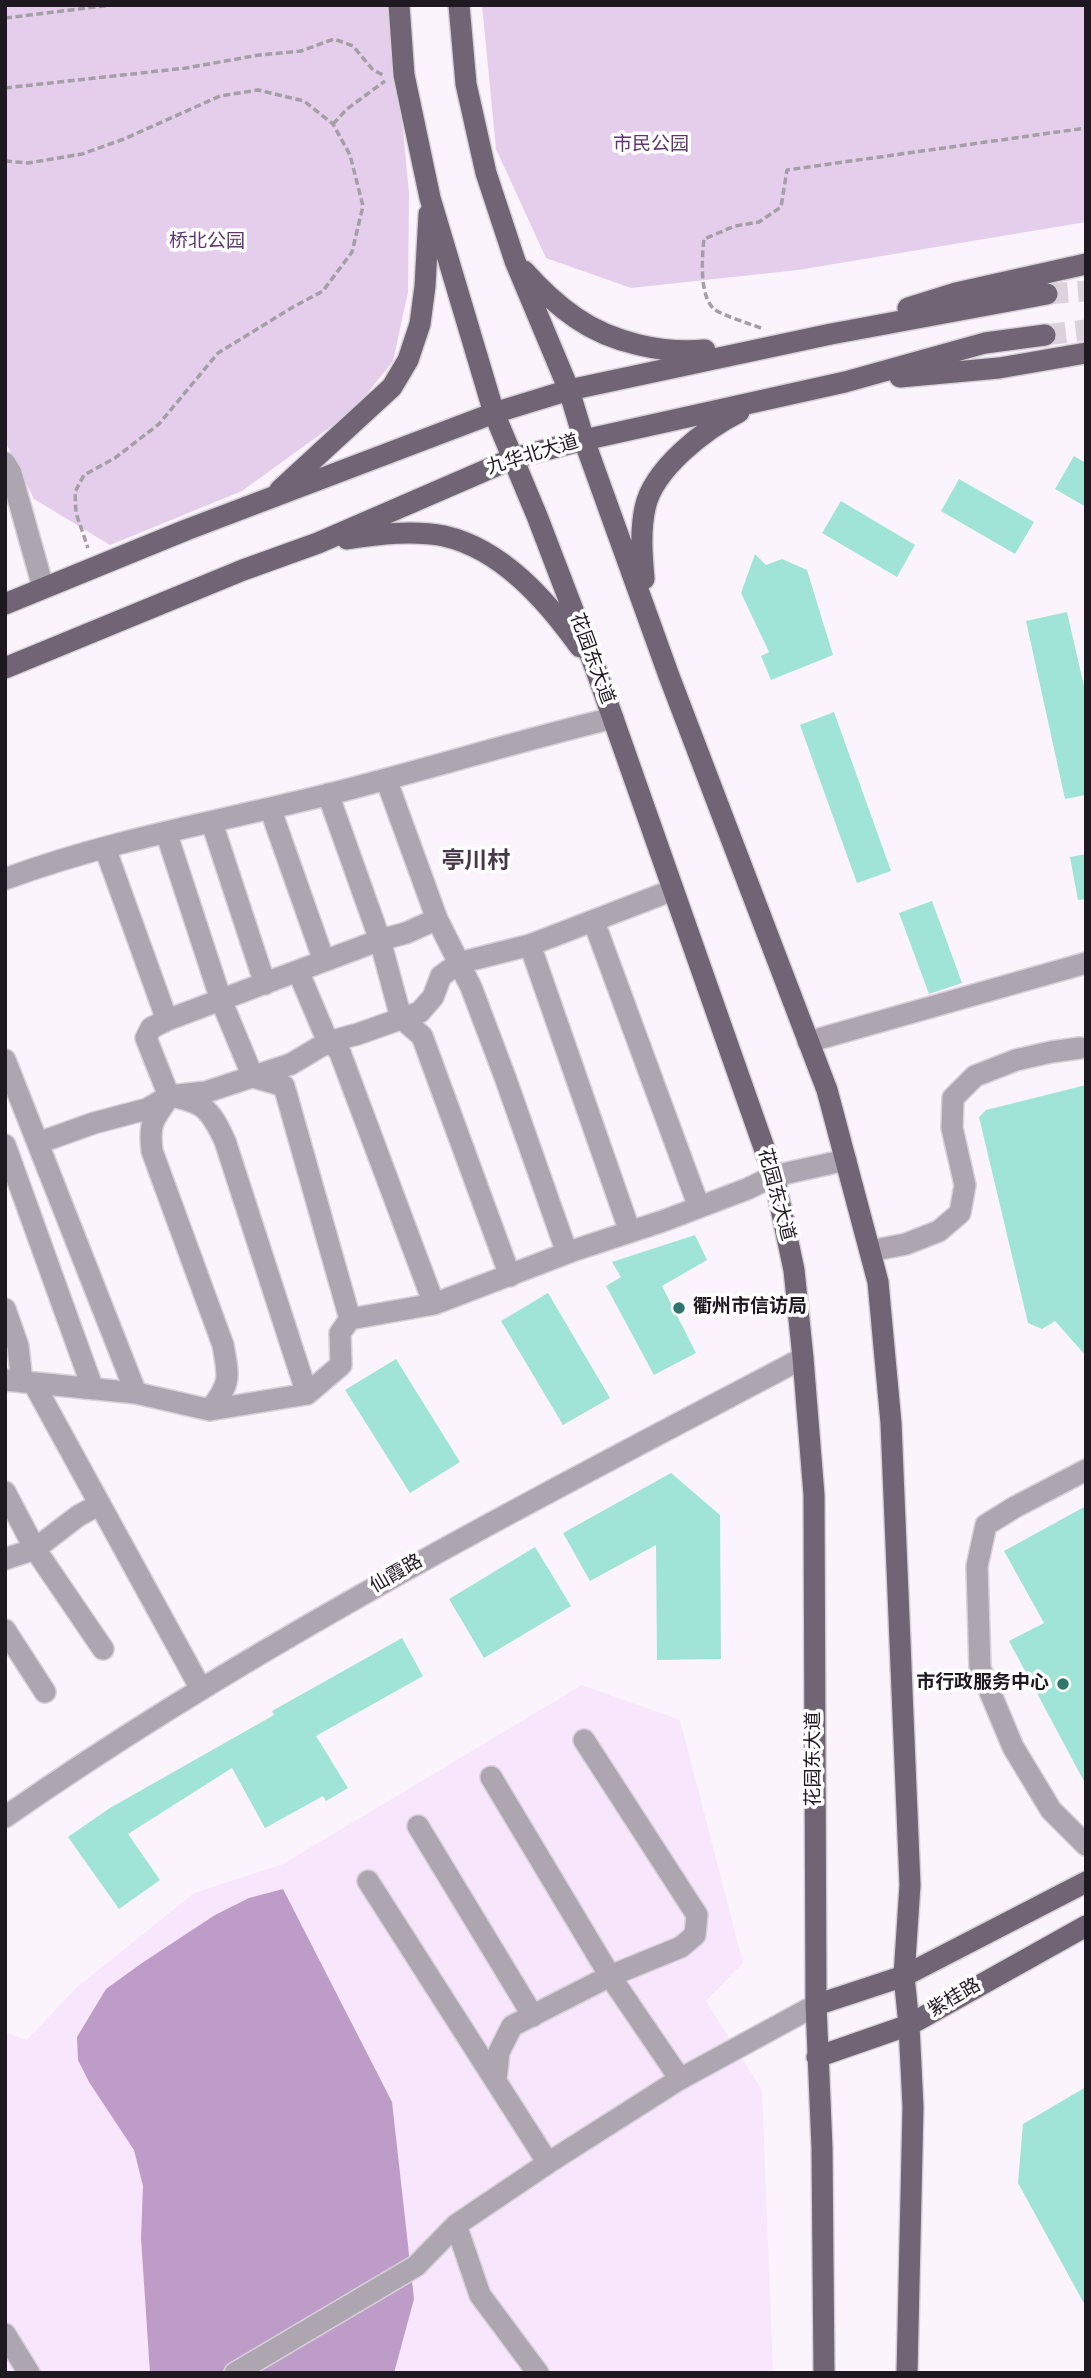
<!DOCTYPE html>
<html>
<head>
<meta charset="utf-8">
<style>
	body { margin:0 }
	#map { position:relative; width:1091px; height:2378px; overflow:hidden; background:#fbf4fd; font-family:"Source Sans 3",sans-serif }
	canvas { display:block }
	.frame { position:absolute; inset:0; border:7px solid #1e1820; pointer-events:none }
</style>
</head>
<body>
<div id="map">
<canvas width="1091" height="2378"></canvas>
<div class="frame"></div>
</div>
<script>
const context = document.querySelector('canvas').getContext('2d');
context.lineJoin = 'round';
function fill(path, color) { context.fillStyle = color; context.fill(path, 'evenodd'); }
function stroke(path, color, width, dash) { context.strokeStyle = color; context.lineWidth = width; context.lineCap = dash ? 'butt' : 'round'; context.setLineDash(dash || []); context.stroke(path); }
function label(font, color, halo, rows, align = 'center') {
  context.font = font + ' "Source Sans 3","Noto Sans SC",sans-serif'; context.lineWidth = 7; context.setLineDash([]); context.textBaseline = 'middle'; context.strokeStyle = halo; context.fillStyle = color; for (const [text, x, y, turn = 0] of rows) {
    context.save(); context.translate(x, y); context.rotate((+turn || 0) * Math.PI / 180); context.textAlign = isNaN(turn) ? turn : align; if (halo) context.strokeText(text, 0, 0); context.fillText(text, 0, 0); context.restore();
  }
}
fill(new Path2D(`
	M582 1685 680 1720 743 1963 706 2001 762 2090 773 2373H5V2032L27 2040 76 1988 194 1893 283 1864Z`), '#f8e6fd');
fill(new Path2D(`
	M5 5H391L409 193 408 292 393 361 354 410 242 491 110 545 34 499 5 441Z
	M482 5H1086V222L798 270 631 288 546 258 496 149Z`), '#e5ceec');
fill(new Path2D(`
	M283 1889 392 2102 414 2299 394 2373H150L141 2238 143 2186 134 2150 89 2082 78 2060 77 2037 106 1989 142 1963 215 1915 249 1898Z`), '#bd9cc8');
fill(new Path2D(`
	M1074 456 1086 463V507L1055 489Z
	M959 479 1034 522 1015 554 941 511Z
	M841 501 915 545 897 577 822 533Z
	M755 554 766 565 782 559 807 570 833 655 771 680 761 656 769 652 741 593Z
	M1067 612 1086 695V795L1065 799 1026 621Z
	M834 712 891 871 857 883 800 725Z
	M1086 854V899L1078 900 1070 857Z
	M932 901 962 983 929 994 899 913Z
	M1086 1085V1356L1055 1321 1042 1329 1028 1323 979 1117 986 1110Z
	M695 1235 707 1260 662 1286 696 1353 654 1375 606 1286 621 1277 612 1262Z
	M548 1293 610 1398 563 1425 501 1321Z
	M396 1359 460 1462 410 1493 345 1390Z
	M671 1473 720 1515 721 1659 657 1660 656 1545 590 1581 563 1533Z
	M1086 1506V1785L1009 1641 1044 1623 1004 1551Z
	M535 1547 571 1606 484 1658 449 1599Z
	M402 1638 423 1676 316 1736 348 1788 326 1801 323 1796 265 1828 232 1768 128 1834 160 1880 119 1909 68 1837 110 1808 274 1715 272 1711Z
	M1086 2087V2307L1018 2183 1023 2124Z`), '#9fe4d6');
stroke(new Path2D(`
	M1047 294 1086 291
	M1045 335 1086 330`), '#dad3dc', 21, [21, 10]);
const minor = new Path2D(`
	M5 463 11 473 43 587
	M386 779 437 919 471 987 505 1077 567 1253
	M328 794 380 940 401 1018 422 1036 510 1276
	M270 808 324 961
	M212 823 265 984
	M166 832 221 1000 253 1077 284 1086 350 1319
	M105 848 167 1020
	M5 879C110 840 221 821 330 794 424 770 518 741 613 718
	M594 922 699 1207
	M530 945 630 1232
	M298 971 328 1042 339 1050 434 1304
	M808 1042 1086 963
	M5 1060 136 1393
	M167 1100C152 1121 149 1125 152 1151L223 1345C229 1378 231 1383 210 1410
	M38 1143 94 1123 147 1109 169 1096 206 1092 291 1064 328 1042 358 1034 420 1012 433 997 441 976 459 963 530 945 673 890
	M5 1145 93 1389
	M870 1251 906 1244 939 1231 960 1213 965 1185 952 1128 953 1098 975 1076 1016 1060 1051 1052 1080 1048
	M5 1309 18 1346 22 1382
	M5 1380 136 1393 210 1410 307 1394 341 1365 340 1333 350 1319 434 1304 575 1250 663 1221 747 1189 774 1176 846 1160
	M34 1384 201 1689
	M307 1394 225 1141C210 1109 204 1102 169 1096L146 1038 151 1028 167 1020 380 940 406 933 437 919
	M1086 1470 1015 1507 986 1525 977 1566 980 1668 1013 1747 1051 1810 1086 1845
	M5 1492 35 1549 103 1649
	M5 1559 35 1549 78 1516 100 1504
	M5 1630 45 1692
	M491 1777 610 1976 680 2079
	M5 1817C257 1641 532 1501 803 1358
	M418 1826 533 2016
	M368 1881 548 2163
	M496 2080 499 2052 512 2026 610 1976 681 1947 695 1935 697 1915 584 1740
	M456 2225 480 2295 538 2373
	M5 2334 29 2373
	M235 2373 416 2266 456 2225 548 2163 680 2079 816 2005`);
const major = new Path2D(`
	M399 5 404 75 430 198 494 413 537 516 596 670 774 1176 794 1270 803 1358 814 1495 816 2005 822 2148 824 2373
	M459 5 466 84 486 173 515 261 569 390 584 440 669 676 827 1090 878 1282 891 1423 910 1885 904 1976 909 2025 913 2107 907 2373
	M524 271C540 289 557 305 576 318 612 343 664 354 705 350
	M908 308 956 293 1086 264
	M900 377 999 368 1086 353
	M280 490 392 387 408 360 420 324 425 286 429 214
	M347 539C379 534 413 530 444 536 502 549 547 601 580 647
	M644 579C642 555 640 532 645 508 653 469 705 429 739 412
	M5 604 186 530 494 413 569 390 831 334 1047 294
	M5 668 243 570 318 543 514 458 584 440 845 382 985 343 1045 335
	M816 2005 904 1976 1086 1882
	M817 2057 909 2025 1086 1926`);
stroke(minor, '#d8d1da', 24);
stroke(major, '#d8d1da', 24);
stroke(new Path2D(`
	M5 18 112 5
	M5 88 186 68 259 55 301 51 334 39 353 46 373 70 385 76
	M333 124 347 109 385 81
	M5 161 28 163 82 154 124 139 220 96 258 90 304 101 333 124 350 155 363 206 352 252 323 291 293 307 218 353 159 424 115 458 84 475 75 492 76 513 88 548
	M761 328C750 324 722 315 714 309 699 296 702 257 704 239L735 226 759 222 781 207 787 170 1086 128`), '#a49ea6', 3.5, [7, 3.5]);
stroke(minor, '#ada6b0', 21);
stroke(major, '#716475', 21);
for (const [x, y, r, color] of [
	[679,1308,7,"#31766a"],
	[1063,1684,7,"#31766a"]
]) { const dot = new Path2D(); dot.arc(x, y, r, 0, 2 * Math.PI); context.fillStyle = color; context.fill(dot); stroke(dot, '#fff', 2.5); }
label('19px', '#5f356c', '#fff', [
	["市民公园",651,146],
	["桥北公园",207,243]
]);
label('19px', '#1e1820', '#fff', [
	["九华北大道",533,456,-17],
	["花园东大道",591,659,70],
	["花园东大道",775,1195,75],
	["仙霞路",397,1575,-30],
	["花园东大道",815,1759,-90],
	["紫桂路",955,1999,-30]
]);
label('bold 19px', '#1e1820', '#fff', [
	["衢州市信访局",693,1308],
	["市行政服务中心",1049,1684,"right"]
], 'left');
label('bold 23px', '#453749', '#fff', [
	["亭川村",476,863]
]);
</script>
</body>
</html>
